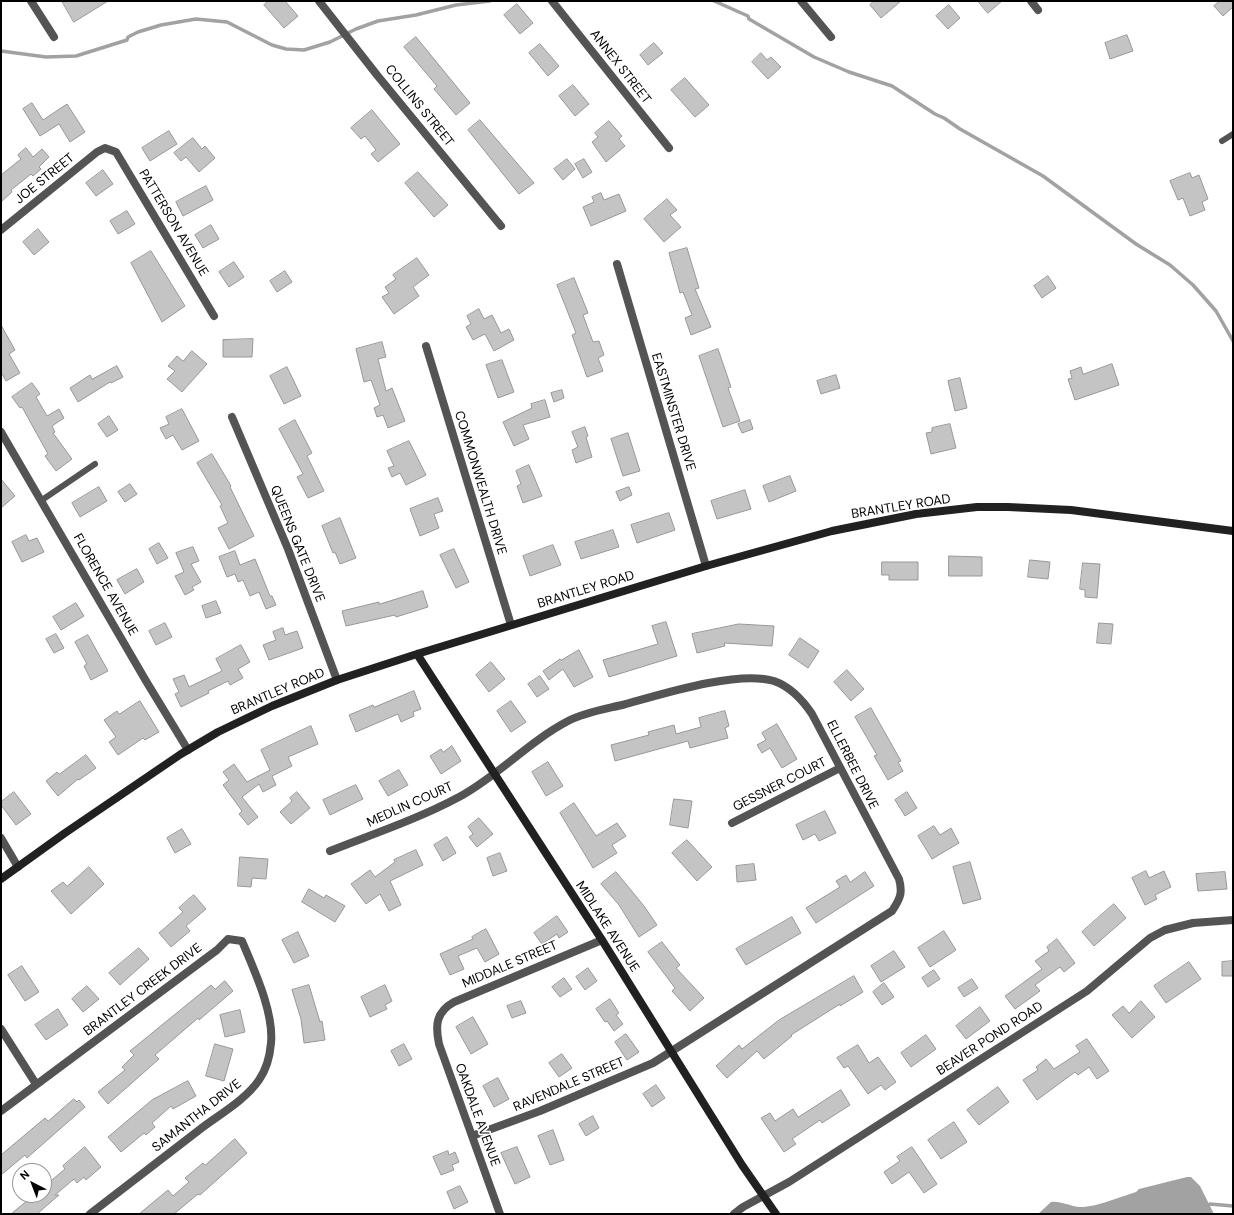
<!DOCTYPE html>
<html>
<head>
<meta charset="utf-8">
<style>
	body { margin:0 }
	#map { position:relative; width:1234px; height:1215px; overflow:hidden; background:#fff; font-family:"DM Sans",sans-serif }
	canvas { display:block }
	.frame { position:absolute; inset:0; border:2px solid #000; pointer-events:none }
	.north { position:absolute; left:12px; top:1163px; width:40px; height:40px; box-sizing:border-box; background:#fff; border:1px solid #999; border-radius:50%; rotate:318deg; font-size:11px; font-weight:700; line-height:16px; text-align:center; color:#000 }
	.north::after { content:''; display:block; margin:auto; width:14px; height:18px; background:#000; clip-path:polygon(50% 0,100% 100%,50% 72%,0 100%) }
</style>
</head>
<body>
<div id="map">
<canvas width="1234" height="1215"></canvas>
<div class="frame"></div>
<div class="north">N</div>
</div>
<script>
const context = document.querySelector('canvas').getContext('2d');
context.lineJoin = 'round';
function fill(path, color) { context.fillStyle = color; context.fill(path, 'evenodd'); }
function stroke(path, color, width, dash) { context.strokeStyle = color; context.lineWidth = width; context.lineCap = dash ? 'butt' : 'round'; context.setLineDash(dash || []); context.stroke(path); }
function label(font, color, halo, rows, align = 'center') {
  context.font = font + ' "DM Sans",sans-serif'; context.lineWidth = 3.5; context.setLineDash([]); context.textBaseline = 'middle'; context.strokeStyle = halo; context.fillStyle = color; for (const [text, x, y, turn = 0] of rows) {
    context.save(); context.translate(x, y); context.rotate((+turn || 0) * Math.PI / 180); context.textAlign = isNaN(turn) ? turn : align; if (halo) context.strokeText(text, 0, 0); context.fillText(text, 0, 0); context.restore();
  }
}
fill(new Path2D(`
	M1187 1177H1191L1200 1186 1214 1214H1038L1051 1202C1061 1201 1069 1206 1079 1207 1094 1208 1120 1197 1136 1192L1139 1189Z`), '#a2a2a2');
stroke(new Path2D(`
	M714 1 748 16 749 19 814 57 849 72 892 86 935 114 944 118 960 129 1043 176 1136 244 1170 265 1193 285 1216 311 1233 341
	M1 51 46 57 76 56 127 40 128 37 138 32 161 25 196 19 227 22 272 45 286 49 304 50 330 42 356 29 378 21 416 15 456 5 490 1
	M1207 1206 1210 1204 1233 1206`), '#a2a2a2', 3.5);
const building = new Path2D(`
	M62 1H108L74 22Z
	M269 1H285L298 16 284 28 264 5Z
	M874 1H901L881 18 870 5Z
	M978 1H1002L988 13Z
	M1220 1H1233V7L1223 16 1214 6Z
	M517 4 533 23 520 34 504 15Z
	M949 5 960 18 948 29 936 16Z
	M1127 35 1133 51 1110 59 1105 43Z
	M416 37 470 103 456 115 434 89 437 86 404 47Z
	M654 43 663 53 648 65 640 55Z
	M540 44 559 66 548 76 529 53Z
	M761 53 767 60 771 57 781 67 768 79 752 62Z
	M685 78 709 105 695 117 671 90Z
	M573 85 589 104 575 116 559 96Z
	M32 103 43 120 67 104 85 132 70 142 59 124 40 136 23 109Z
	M372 110 400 144 378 162 371 154 376 150 365 136 361 139 351 128Z
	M480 120 534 183 519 194 468 130Z
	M609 121 622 136 619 139 625 146 606 162 592 142 598 137 595 133Z
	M169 131 177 144 150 161 142 148Z
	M193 138 202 149 205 146 215 158 199 172 186 157 181 161 174 153Z
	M26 148 33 157 42 149 49 157 39 167 41 169 33 176 31 174 11 190 12 192 1 202V175L21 159 18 155Z
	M567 159 575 169 563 180 554 169Z
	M584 159 592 172 583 178 575 164Z
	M103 170 113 184 96 196 86 183Z
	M418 172 448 205 434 217 405 183Z
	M1190 173 1192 178 1199 175 1208 199 1202 202 1205 210 1190 216 1183 198 1178 200 1170 181Z
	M206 186 213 200 183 216 176 202Z
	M601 193 604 200 619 194 626 211 591 226 583 207 594 202 592 197Z
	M667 199 677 210 670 215 681 227 664 242 644 219Z
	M127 211 135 224 118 234 110 221Z
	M211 225 219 239 203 248 195 235Z
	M38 229 49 242 34 255 23 242Z
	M687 248 699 288 695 289 711 327 691 335 685 318 692 315 683 292 680 293 669 253Z
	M151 251 185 306 162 322 131 263Z
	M417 258 429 275 413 287 419 296 394 314 382 297 389 293 385 287 396 279 393 275Z
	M234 262 244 277 229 287 219 272Z
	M285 271 292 282 277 292 270 281Z
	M1048 276 1056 288 1042 298 1034 286Z
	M574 278 588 313 583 315 593 342 599 341 604 355 598 358 603 371 587 377 572 335 576 333 557 285Z
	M479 309 484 319 492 315 501 333 509 329 514 340 494 351 485 334 473 340 466 327 471 324 467 316Z
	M1 325 15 350 9 354 20 373 6 381 1 372Z
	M253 339 252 357H223V340Z
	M382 342 386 357 378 359 386 391 392 388 405 421 388 428 383 415 377 417 374 408 380 405 371 380 364 382 356 349Z
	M718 349 731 387 728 388 740 421 723 427 699 356Z
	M192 351 207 364 182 392 167 379 175 371 168 366 177 356 183 361Z
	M502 360 514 392 498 398 486 365Z
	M1112 364 1119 385 1075 400 1068 379 1072 378 1070 371 1081 367 1083 374Z
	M117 366 123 377 111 383 110 382 78 402 70 388 90 375 92 379Z
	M287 367 301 396 284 404 270 376Z
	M836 375 840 388 821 394 817 381Z
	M960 378 967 408 955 411 948 381Z
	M32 383 40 394 36 397 47 416 59 409 64 418 52 426 55 432 53 433 72 459 56 471 45 456 48 454 22 407 20 408 12 397Z
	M562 390 564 398 554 402 551 393Z
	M545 400 550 417 523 425 529 439 514 446 503 422 532 408 531 404Z
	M182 409 199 441 182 450 173 435 166 439 160 428 169 424 166 417Z
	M109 416 118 430 107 437 98 424Z
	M295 420 312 453 307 456 324 491 308 498 297 477 303 474 279 429Z
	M750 420 753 429 742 433 738 424Z
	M950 424 956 448 931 454 926 433 932 432V428Z
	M585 427 588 436 586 437 592 457 576 463 572 450 578 447 572 432Z
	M628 433 640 471 623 476 611 439Z
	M409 441 426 475 406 485 400 473 392 477 388 468 394 466 387 451Z
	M212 454 231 486 230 487 254 536 229 549 218 528 228 523 220 506 222 505 197 463Z
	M529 465 542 496 523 503 517 486 521 484 516 471Z
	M790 476 796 491 769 502 763 486Z
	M1 479 15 496 1 508Z
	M130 484 137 494 125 502 118 492Z
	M99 487 107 501 80 517 72 503Z
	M629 487 632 495 620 501 616 492Z
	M745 490 751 509 717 519 711 501Z
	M438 498 443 511 434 514 439 528 420 536 410 509Z
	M669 513 675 530 637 543 631 525Z
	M340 518 356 558 340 564 335 552 333 553 322 526Z
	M613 530 619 547 581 559 575 542Z
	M26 535 29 541 37 538 44 552 22 562 12 542Z
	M159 543 168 558 157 564 149 549Z
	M553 545 561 565 530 576 523 556Z
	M193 547 199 561 191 564 201 582 192 587 194 590 185 595 175 576 184 572 176 553Z
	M454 549 469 582 456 588 440 555Z
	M235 551 240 565 255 559 270 596H272L276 605 266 609 259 592 250 596 243 580 238 582 235 574 227 577 219 557Z
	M949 556 982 557V576H949Z
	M1030 560 1050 562 1048 579 1028 577Z
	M882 562H918V580H889V575H882Z
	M1083 563 1100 564 1097 598 1085 597V590L1080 589Z
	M137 569 144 582 125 594 117 580Z
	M423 591 428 607 396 617 395 615 346 626 342 611 379 602V604Z
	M216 601 221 613 206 618 202 606Z
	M76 603 84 616 61 630 53 617Z
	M666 622 677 656 609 677 603 660 658 644 652 626Z
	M165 623 172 637 156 645 149 631Z
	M1099 623 1113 624 1111 644 1097 643Z
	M739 624 774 626 772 646 724 643 725 646 697 653 692 634Z
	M283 628 285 635 297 631 303 648 269 660 263 645 276 640 273 632Z
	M56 634 64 648 54 653 46 639Z
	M88 635 108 671 91 680 84 666 87 664 75 642Z
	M800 638 819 651 808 668 789 655Z
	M241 645 250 662 238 669 243 678 230 685 228 681 208 691 209 693 181 707 175 694 179 692 173 679 184 675 189 687 222 671 216 659Z
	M579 650 593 677 574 687 563 669 549 680 543 671 560 659 561 660Z
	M491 662 505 679 489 692 476 675Z
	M847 670 864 689 851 701 834 682Z
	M540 676 549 689 537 697 528 684Z
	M414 691 421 709 413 712 414 716 401 722 398 714 356 732 349 715 373 705 374 707Z
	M140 701 159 732 145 740 143 738 118 755 109 742 116 737 104 720 117 711 119 714Z
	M511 701 526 722 511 732 497 711Z
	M871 708 901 761 898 762 903 771 888 780 874 756 877 755 855 717Z
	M725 711 729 726 725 728 728 738 690 748 688 741 615 761 611 745 649 735 648 732 674 725 676 734 701 727 699 718Z
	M777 724 797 759 782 768 770 748 762 753 757 745 766 740 762 733Z
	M311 726 318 744 288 757 292 766 272 776 276 785 263 792 259 784 242 797 258 817 248 825 239 814 242 811 223 785 229 780 223 772 234 764 247 782 270 770 261 750Z
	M452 746 461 761 441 774 430 756 441 749 443 752Z
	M86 755 96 768 79 780 78 779 58 796 46 781 57 772 59 774Z
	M548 762 563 786 546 796 532 772Z
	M399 770 408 785 388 796 379 781Z
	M356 785 363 799 330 815 323 800Z
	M14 792 31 814 16 825 1 805V802Z
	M297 792 310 808 291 824 280 812 292 801 290 798Z
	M907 792 917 808 905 816 895 800Z
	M674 799 692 801 688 828 670 825Z
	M574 803 596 836 617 823 626 836 612 845 617 853 593 868 560 813Z
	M825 811 836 833 819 841 815 834 803 840 796 825Z
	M479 818 493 834 477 847 469 837 473 834 468 827Z
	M934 826 940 835 951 828 959 843 932 859 918 836Z
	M182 829 191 844 175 853 167 838Z
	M447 837 456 853 443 861 434 845Z
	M687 840 712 867 697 881 672 853Z
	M416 850 423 865 390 881 401 905 389 911 380 894 366 904 351 884 370 870 375 877 395 862 394 860Z
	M500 853 507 871 493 876 487 858Z
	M240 857 268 859 266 879 252 878 251 887 238 886Z
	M970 862 981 899 963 904 953 867Z
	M754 864 756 880 737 882 736 866Z
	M89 867 104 884 71 914 51 891 63 882 67 886Z
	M1146 871 1149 878 1164 871 1171 887 1155 895 1157 899 1145 905 1132 878Z
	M616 872 644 906 657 925 639 937 619 905 601 884Z
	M865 872 874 886 816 923 806 908 840 887 836 881 846 875 850 882Z
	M1225 872 1227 889 1198 891 1196 874Z
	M309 889 324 898 326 895 345 906 335 922 302 902Z
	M194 895 206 909 186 926 190 931 171 947 159 933 183 912 179 908Z
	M1114 904 1126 918 1094 946 1082 932Z
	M557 916 568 932 559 938 557 934 542 944 534 933Z
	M792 917 801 933 746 965 736 949Z
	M486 929 499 954 485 962 477 948 458 956 464 969 450 975 440 954 473 939 472 937Z
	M944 931 956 950 930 967 918 948Z
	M298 932 309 956 294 963 282 940Z
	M1057 939 1075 963 1064 972 1060 967 1035 985 1040 991 1015 1009 1005 996 1042 969 1035 961 1049 951 1047 947Z
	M662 942 680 965 676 968 704 998 690 1011 672 991 675 988 648 952Z
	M139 948 149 959 120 985 109 973Z
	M894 951 905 967 881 982 871 966Z
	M1233 961V976H1222V962Z
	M1189 962 1201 979 1166 1003 1154 986Z
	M22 966 39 992 25 1001 8 975Z
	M588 968 597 981 585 990 576 977Z
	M934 970 940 979 928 987 922 978Z
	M854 976 863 992 840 1006V1004L791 1035 792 1036 764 1059 757 1051 727 1078 716 1066 739 1045 742 1049 779 1020Z
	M564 978 572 989 560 997 552 987Z
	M972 979 978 988 964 997 958 988Z
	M225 981 233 991 199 1020 198 1018 155 1055 159 1059 108 1104 98 1092 125 1070 122 1067 134 1055 130 1051 211 985 215 989Z
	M884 983 894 997 882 1005 873 992Z
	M309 985 320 1022 322 1021 325 1040 304 1043 301 1019 292 990Z
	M385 985 392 1001 385 1005 387 1009 370 1017 361 997Z
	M87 986 99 999 83 1012 72 999Z
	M610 999 619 1013 616 1015 623 1024 614 1031 607 1021 605 1022 596 1009Z
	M521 1001 526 1013 512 1018 507 1006Z
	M1141 1001 1155 1017 1132 1038 1112 1015 1123 1006 1129 1013Z
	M980 1007 990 1021 966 1039 956 1026Z
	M58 1009 68 1025 46 1040 35 1025Z
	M240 1010 245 1032 225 1037 220 1015Z
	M473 1017 488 1044 471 1054 456 1027Z
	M626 1034 639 1052 627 1060 615 1042Z
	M926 1035 936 1049 911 1067 901 1053Z
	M1087 1039 1109 1071 1097 1079 1089 1067 1078 1075 1075 1072 1037 1100 1023 1080 1038 1070 1036 1067 1046 1059 1054 1069 1080 1052 1076 1046Z
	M215 1044 233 1049 224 1081 206 1076Z
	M404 1044 412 1059 399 1066 391 1051Z
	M858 1045 869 1063 878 1057 896 1082 885 1090 881 1085 868 1094 848 1066 844 1068 837 1058Z
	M562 1054 572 1068 559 1077 549 1063Z
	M498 1078 509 1099 494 1107 483 1086Z
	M188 1081 196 1096 173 1109 171 1106 152 1123 155 1127 146 1135 144 1133 121 1152 108 1137 152 1100Z
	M656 1085 665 1098 652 1107 643 1094Z
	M998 1087 1009 1102 979 1125 967 1110Z
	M841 1090 850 1105 822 1123 820 1120 792 1139 796 1144 784 1152 761 1118 770 1113 775 1121 793 1109 798 1117Z
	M74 1099 77 1102 79 1100 85 1107 27 1158 25 1155 1 1175V1155L45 1118 48 1121Z
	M593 1116 599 1128 586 1136 579 1124Z
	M954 1122 967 1142 941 1159 928 1140Z
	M553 1130 564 1160 550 1165 538 1136Z
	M235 1139 247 1153 200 1195 198 1194 174 1214H139L168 1190 173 1196 189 1182 185 1178 203 1163 205 1165Z
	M85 1147 101 1167 86 1180 84 1177 77 1183 74 1179 55 1195H59L37 1214H11L34 1195H44V1183L46 1185 65 1169 63 1166Z
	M517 1147 530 1177 515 1184 501 1153Z
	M912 1147 937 1184 924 1193 909 1172 892 1184 884 1172 900 1161 897 1157Z
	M448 1151 449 1155 455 1152 459 1162 452 1165 454 1170 441 1175 433 1157Z
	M460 1186 468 1202 454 1209 447 1192Z`);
fill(building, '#c4c4c4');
stroke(building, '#989898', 1);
stroke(new Path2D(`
	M1222 141 1233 134
	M42 500 95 464`), '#545454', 6);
stroke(new Path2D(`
	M31 1 54 37
	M319 1 377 75 501 226
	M552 1 669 148
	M801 1 831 37
	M1031 1 1038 10
	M1 230 97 152 105 148 116 152 214 316
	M617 264 706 566
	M426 346 511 625
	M232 417 288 549 337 680
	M1 432 146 681 188 750
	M732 823 840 768
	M1 838 18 867
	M330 851C373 834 418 819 459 797 498 776 528 742 568 721 585 712 606 709 626 704 662 694 738 670 774 681 791 687 802 699 812 714L899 879C903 893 900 899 892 911L653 1063 540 1111 472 1136
	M1 1029 36 1084
	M1 1111 217 950 228 939 242 941C254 970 274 1012 271 1043 270 1055 266 1070 259 1080 246 1099 222 1113 203 1127 165 1156 128 1185 90 1214
	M500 1214 439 1044C435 1025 436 1012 454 1002L602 940
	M734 1214 743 1207 789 1182 1087 991 1150 938 1165 930 1193 923 1233 920`), '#545454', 8);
stroke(new Path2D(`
	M417 654 602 940 742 1165 776 1214
	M1 879 65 833 181 754 218 732 272 706 337 680 417 654 706 566 832 531 916 514 977 507H1008L1071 510 1233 531`), '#212121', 8);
label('13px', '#000', '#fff', [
	["ANNEX STREET",620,67,52],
	["COLLINS STREET",419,106,51],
	["JOE STREET",45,179,-39],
	["PATTERSON AVENUE",173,223,59],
	["EASTMINSTER DRIVE",673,412,73],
	["COMMONWEALTH DRIVE",480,483,73],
	["BRANTLEY ROAD",901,507,-9],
	["QUEENS GATE DRIVE",297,544,68],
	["FLORENCE AVENUE",105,585,60],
	["BRANTLEY ROAD",586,590,-17],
	["BRANTLEY ROAD",278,692,-23],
	["ELLERBEE DRIVE",852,765,63],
	["GESSNER COURT",780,785,-27],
	["MEDLIN COURT",410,805,-24],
	["MIDLAKE AVENUE",607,927,57],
	["MIDDALE STREET",510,965,-23],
	["BRANTLEY CREEK DRIVE",143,990,-37],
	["BEAVER POND ROAD",990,1039,-33],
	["RAVENDALE STREET",569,1085,-23],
	["OAKDALE AVENUE",477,1115,70],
	["SAMANTHA DRIVE",197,1116,-38]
]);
</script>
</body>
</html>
